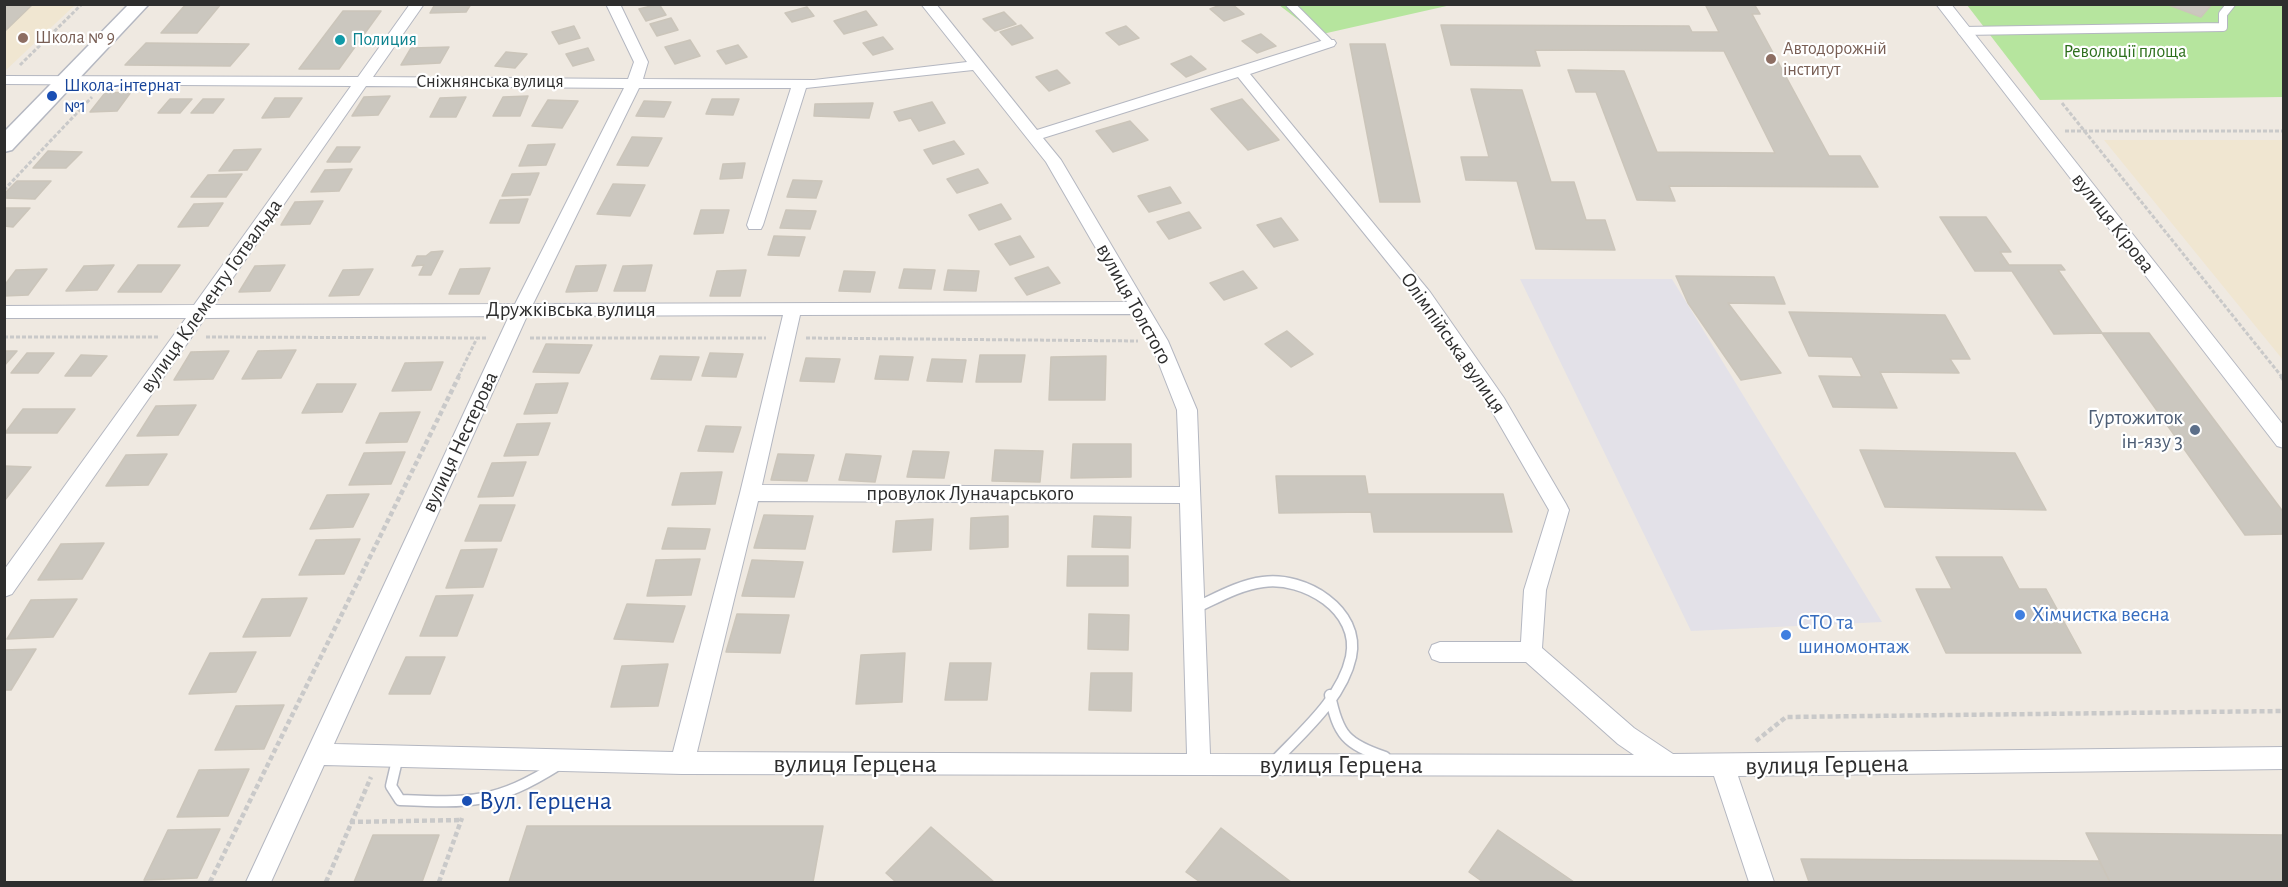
<!DOCTYPE html>
<html>
<head>
<meta charset="utf-8">
<style>
	body { margin:0 }
	#map { position:relative; width:2288px; height:887px; overflow:hidden; background:#efe9e1; font-family:"Alegreya Sans",sans-serif }
	canvas { display:block }
	.frame { position:absolute; inset:0; border:6px solid #2e2e2e; pointer-events:none }
</style>
</head>
<body>
<div id="map">
<canvas width="2288" height="887"></canvas>
<div class="frame"></div>
</div>
<script>
const context = document.querySelector('canvas').getContext('2d');
context.lineJoin = 'round';
function fill(path, color) { context.fillStyle = color; context.fill(path, 'evenodd'); }
function stroke(path, color, width, dash) { context.strokeStyle = color; context.lineWidth = width; context.lineCap = dash ? 'butt' : 'round'; context.setLineDash(dash || []); context.stroke(path); }
function label(font, color, halo, rows, align = 'center') {
  context.font = font + ' "Alegreya Sans",sans-serif'; context.lineWidth = 4.5; context.setLineDash([]); context.textBaseline = 'middle'; context.strokeStyle = halo; context.fillStyle = color; for (const [text, x, y, turn = 0] of rows) {
    context.save(); context.translate(x, y); context.rotate((+turn || 0) * Math.PI / 180); context.textAlign = isNaN(turn) ? turn : align; if (halo) context.strokeText(text, 0, 0); context.fillText(text, 0, 0); context.restore();
  }
}
fill(new Path2D(`
	M1520 279H1672L1882 622 1691 631Z`), '#e3e1e8');
fill(new Path2D(`
	M5 5H75L5 71Z
	M2104 140H2283V360Z`), '#f0e6d1');
fill(new Path2D(`
	M1279 5H1451L1318 35Z
	M1967 5H2283V97L2040 100Z`), '#b6e59e');
const building = new Path2D(`
	M4 4H33L4 32Z
	M186 4H221L197 33H161Z
	M435 4H471L466 12 430 13Z
	M659 4 666 15 646 21 639 9Z
	M1223 4H1232L1244 14 1224 21 1210 9Z
	M1705 4H1754L1760 14H1752L1829 156H1860L1878 187 1669 186 1675 201 1637 200 1596 92H1576L1568 70 1624 71 1657 152 1775 153 1724 51 1535 50 1540 66 1451 65 1441 25 1689 26 1692 32H1719Z
	M2166 4H2212L2201 17Z
	M807 7 814 16 792 22 785 13Z
	M343 11H381L339 69H299Z
	M866 11 877 25 844 34 834 21Z
	M1004 12 1016 24 995 31 983 19Z
	M671 18 678 30 657 36 650 24Z
	M1021 25 1033 38 1012 45 1000 32Z
	M574 26 580 38 559 44 552 32Z
	M1126 26 1139 38 1119 45 1106 33Z
	M1261 34 1276 46 1257 53 1242 41Z
	M883 37 893 49 873 55 863 43Z
	M690 40 700 56 675 64 665 47Z
	M146 43 249 44 230 66 125 65Z
	M1350 44H1385L1420 202H1380Z
	M738 45 747 57 726 64 717 51Z
	M449 47 440 63 401 65 411 48Z
	M588 48 594 60 573 66 566 54Z
	M506 52 527 54 515 68 495 66Z
	M1191 56 1206 69 1186 77 1171 64Z
	M1057 70 1070 83 1049 91 1036 77Z
	M1471 89 1522 90 1551 182H1574L1586 220H1605L1615 250 1536 249 1517 181 1466 180 1461 157H1489Z
	M131 92 117 111 90 112 105 93Z
	M390 96 378 115 352 116 364 97Z
	M528 96 520 116H493L503 97Z
	M466 97 456 117H430L440 98Z
	M275 98H302L289 117 262 118Z
	M170 99H192L180 113H158Z
	M203 99H224L213 113H191Z
	M712 99H739L733 115 706 114Z
	M1242 99 1279 140 1248 150 1211 109Z
	M548 100 578 101 562 128 532 126Z
	M644 101 671 102 664 117 636 116Z
	M932 102 945 123 919 131 911 118 899 121 894 112Z
	M873 103 869 118 814 116 815 104Z
	M1130 121 1148 140 1113 152 1096 131Z
	M632 137 662 138 648 166 617 165Z
	M954 141 964 154 933 164 924 150Z
	M555 144 546 165 519 166 528 145Z
	M337 147H360L350 162H327Z
	M261 149 247 170 219 171 234 150Z
	M48 151 82 152 66 168H33Z
	M745 163 742 178 720 179 723 164Z
	M352 169 339 191 311 192 325 170Z
	M978 169 988 183 957 193 947 179Z
	M539 173 530 195 502 196 512 174Z
	M242 174 226 197H191L208 175Z
	M793 180 822 181 816 198 787 197Z
	M17 181H51L35 199 4 198V194Z
	M613 184 645 185 630 216 597 214Z
	M1170 187 1181 203 1149 212 1138 196Z
	M528 199 519 223H490L500 200Z
	M323 201 310 224 281 225 295 202Z
	M223 203 208 226 178 227 194 204Z
	M1001 204 1011 219 979 230 969 215Z
	M4 208H30L13 227 4 226Z
	M701 210H729L723 233 694 234Z
	M786 210 816 211 810 229 780 228Z
	M1189 212 1201 228 1169 239 1157 222Z
	M1940 217H1986L2011 252H2000L2009 265H2061L2065 270H2058L2102 333 2054 334 2012 271H1975Z
	M1281 218 1298 240 1274 247 1257 225Z
	M774 236 805 237 799 256 768 255Z
	M1020 236 1034 257 1010 265 995 244Z
	M443 251 431 275H419L424 265 412 266 417 256H426L431 252Z
	M114 265 97 290 66 291 84 266Z
	M138 265H180L161 292H118Z
	M285 265 270 291 239 292 255 266Z
	M606 265 597 291 566 292 576 266Z
	M652 265 645 291H614L623 266Z
	M1048 267 1060 283 1027 295 1015 278Z
	M490 268 479 294H449L460 269Z
	M47 269 28 295 4 296V286L16 270Z
	M373 269 359 295 329 296 343 270Z
	M904 269 935 270 931 289 899 288Z
	M746 270 740 296H710L717 271Z
	M948 270 979 271 976 291 944 290Z
	M844 271 875 272 870 292 839 291Z
	M1243 271 1257 288 1224 300 1210 283Z
	M1676 276 1774 277 1785 304 1728 303 1781 373 1741 380 1688 303Z
	M1789 312 1945 315 1970 359H1950L1959 373 1880 372 1897 408 1833 407 1819 376 1862 377 1852 357 1809 356Z
	M1287 331 1313 354 1291 367 1265 344Z
	M2102 333H2149L2284 513V534L2245 535Z
	M546 344 592 345 579 373 533 372Z
	M296 350 281 378 242 379 258 351Z
	M4 351H17L4 366Z
	M229 351 213 379 174 380 191 352Z
	M27 353H54L38 373H11Z
	M710 353 743 354 736 377 702 376Z
	M81 355 107 356 91 376H65Z
	M980 355H1025L1021 382H976Z
	M660 356 699 357 691 380 651 379Z
	M880 356 913 357 908 380 875 379Z
	M1106 356 1105 400H1049L1051 357Z
	M806 358 840 359 834 382 800 381Z
	M932 359 966 360 962 382 927 381Z
	M443 362 431 390 392 391 405 363Z
	M568 383 557 413 524 414 536 384Z
	M317 384H356L342 412 302 413Z
	M196 405 178 435 137 436 156 406Z
	M23 409H75L57 433H5Z
	M420 412 407 442 366 443 380 413Z
	M550 423 538 455 504 456 517 424Z
	M706 426 741 427 733 452 698 451Z
	M1073 444H1131V477L1071 478Z
	M995 450 1043 451 1040 482 992 481Z
	M1860 450 2015 453 2046 510 1885 507Z
	M913 451 949 452 944 478 907 477Z
	M405 452 391 484 349 485 364 453Z
	M167 454 148 485 106 486 126 455Z
	M778 454 814 455 807 481 771 480Z
	M846 454 881 456 875 482 839 480Z
	M526 462 513 496 478 497 492 463Z
	M4 466 31 467 5 500H4Z
	M722 472 715 504 672 505 681 473Z
	M1276 476H1365L1368 494H1503L1512 532H1374L1371 512 1279 513Z
	M369 494 353 527 310 529 327 495Z
	M480 505H515L501 541H465Z
	M764 515 813 516 805 549 754 548Z
	M1008 516V547L970 549 971 518Z
	M1094 516 1131 517 1130 548 1092 547Z
	M933 519 931 550 893 552 896 521Z
	M668 528 710 529 705 549H662Z
	M360 539 344 574 299 575 316 540Z
	M104 543 82 579 38 580 61 544Z
	M497 549 483 587 446 588 461 550Z
	M1068 556H1128V586H1067Z
	M1936 557H2002L2019 589H2046L2081 653H1946L1916 589H1952Z
	M700 559 691 595 647 596 656 560Z
	M752 560 803 562 794 597 742 596Z
	M473 595 457 636H420L436 596Z
	M307 598 290 636 243 637 262 599Z
	M77 599 53 637 7 639 31 600Z
	M627 604 685 606 673 642 614 639Z
	M737 614 789 615 780 653 726 652Z
	M1089 614 1129 615 1128 650 1088 649Z
	M36 649 11 690H4V650Z
	M256 652 236 692 189 694 210 653Z
	M905 653 902 702 856 704 861 655Z
	M406 657H445L430 694H389Z
	M950 663H991L987 700H945Z
	M668 664 658 706 611 707 622 666Z
	M1091 673H1132L1131 711 1089 710Z
	M284 705 264 749 215 750 236 706Z
	M249 769 228 816 177 817 199 770Z
	M527 826H823L813 882H509Z
	M931 827 994 882H896L886 873Z
	M1221 828 1291 882H1200L1186 872Z
	M220 829 197 878 144 880 168 830Z
	M1498 830 1574 882H1483L1469 872Z
	M2086 833 2284 835V882H2110Z
	M373 835H439L422 882H354Z
	M1801 859 2099 861 2110 882H1809Z`);
fill(building, '#cbc7bf');
stroke(building, '#cbc5ba', 1.5);
const laneFar1 = new Path2D(`
	M1290 4 1329 43
	M1962 31 2223 27V14L2231 4`);
const lane = new Path2D(`
	M1195 608C1217 598 1239 585 1263 582 1304 576 1361 610 1351 657 1342 699 1301 733 1273 763
	M1330 695C1338 735 1346 744 1385 757
	M398 756 391 786 400 800C471 803 496 804 558 765`);
const street = new Path2D(`
	M410 4H424L373 77 628 79 634 62 606 4H620L648 62 643 79 814 80 967 62 921 4H936L1037 130 1324 40H1334L1336 43 1334 46 1250 74 1430 292 1504 398 1566 504 1569 510 1546 590 1542 648 1634 728 1673 754 2284 747V769L1738 776 1774 882H1749L1714 776 682 774 324 765 271 882H246L509 316 205 318 12 594 4 597V570L186 318H4V306L194 305 351 86 4 84V76L358 77ZM973 70 1046 162 1127 302 533 304 639 88H791L747 225 749 229H761L763 225 806 88ZM1238 77 1418 300 1490 408 1549 510 1524 590 1521 642H1440L1432 645 1429 652 1432 659 1440 662H1526L1618 744 1634 755 1210 754 1197 410 1168 341 1061 160 1043 138ZM366 86 624 88 515 304 214 305ZM1134 314 1150 341 1177 410 1180 487 762 485 800 315ZM783 315 740 493 673 752 334 744 527 316ZM758 501 1180 503 1187 754 697 752Z
	M1936 4H1951L2284 426V448L2277 446Z`);
const secondary = new Path2D(`
	M129 4H149L12 150 4 152V132Z`);
stroke(laneFar1, '#b4b7c1', 10);
stroke(lane, '#b4b7c1', 13);
stroke(street, '#b4b7c1', 2);
stroke(secondary, '#b4b7c1', 3);
stroke(new Path2D(`
	M20 65 82 4
	M2062 103 2282 377
	M2065 131H2284
	M4 190 92 97
	M4 337H160
	M206 337 487 338
	M530 338H766
	M806 338 1138 341
	M458 377 477 338`), '#c9c9c9', 3, [4, 2]);
stroke(new Path2D(`
	M2281 376 2284 380
	M1756 741 1786 717 2284 711
	M350 822 462 820
	M210 882 459 376
	M326 882 371 777
	M439 882 462 818`), '#c9c9c9', 4.5, [5, 3]);
stroke(laneFar1, '#fff', 8);
stroke(lane, '#fff', 10);
fill(street, '#fff');
fill(secondary, '#fff');
for (const [x, y, r, color] of [
	[23,38,6,"#8d6e63"],
	[340,40,6,"#0f9aa8"],
	[1771,59,6,"#8d6e63"],
	[52,96,6,"#1a4fb4"],
	[2195,430,6,"#5c6f8a"],
	[2020,615,6,"#3f7fe0"],
	[1786,635,6,"#3f7fe0"],
	[467,801,6,"#1a4fb4"]
]) { const dot = new Path2D(); dot.arc(x, y, r, 0, 2 * Math.PI); context.fillStyle = color; context.fill(dot); stroke(dot, '#fff', 2); }
label('18px', '#785e54', '#fff', [
	["Школа № 9",35,38],
	["Автодорожній",1783,49],
	["інститут",1783,70]
], 'left');
label('18px', '#0d838f', '#fff', [
	["Полиция",352,40]
], 'left');
label('18px', '#2c6e1b', '#fff', [
	["Революції площа",2125,52]
]);
label('18px', '#2e2e2e', '#fff', [
	["Сніжнянська вулиця",490,82]
]);
label('18px', '#164399', '#fff', [
	["Школа-інтернат",64,86],
	["№1",64,107]
], 'left');
label('21px', '#2e2e2e', '#fff', [
	["вулиця Кірова",2113,223,52],
	["вулиця Клементу Готвальда",211,296,-55],
	["вулиця Толстого",1134,304,61],
	["Дружківська вулиця",571,310],
	["Олімпійська вулиця",1453,343,55],
	["вулиця Нестерова",460,442,-65],
	["провулок Луначарського",970,494]
]);
label('21px', '#4e5e75', '#fff', [
	["Гуртожиток",2183,418],
	["ін-язу 3",2183,442]
], 'right');
label('21px', '#366cbe', '#fff', [
	["Хімчистка весна",2032,615],
	["СТО та",1798,623],
	["шиномонтаж",1798,647]
], 'left');
label('26px', '#2e2e2e', '#fff', [
	["вулиця Герцена",855,764],
	["вулиця Герцена",1341,765],
	["вулиця Герцена",1827,765,-1]
]);
label('26px', '#164399', '#fff', [
	["Вул. Герцена",479,801]
], 'left');
</script>
</body>
</html>
